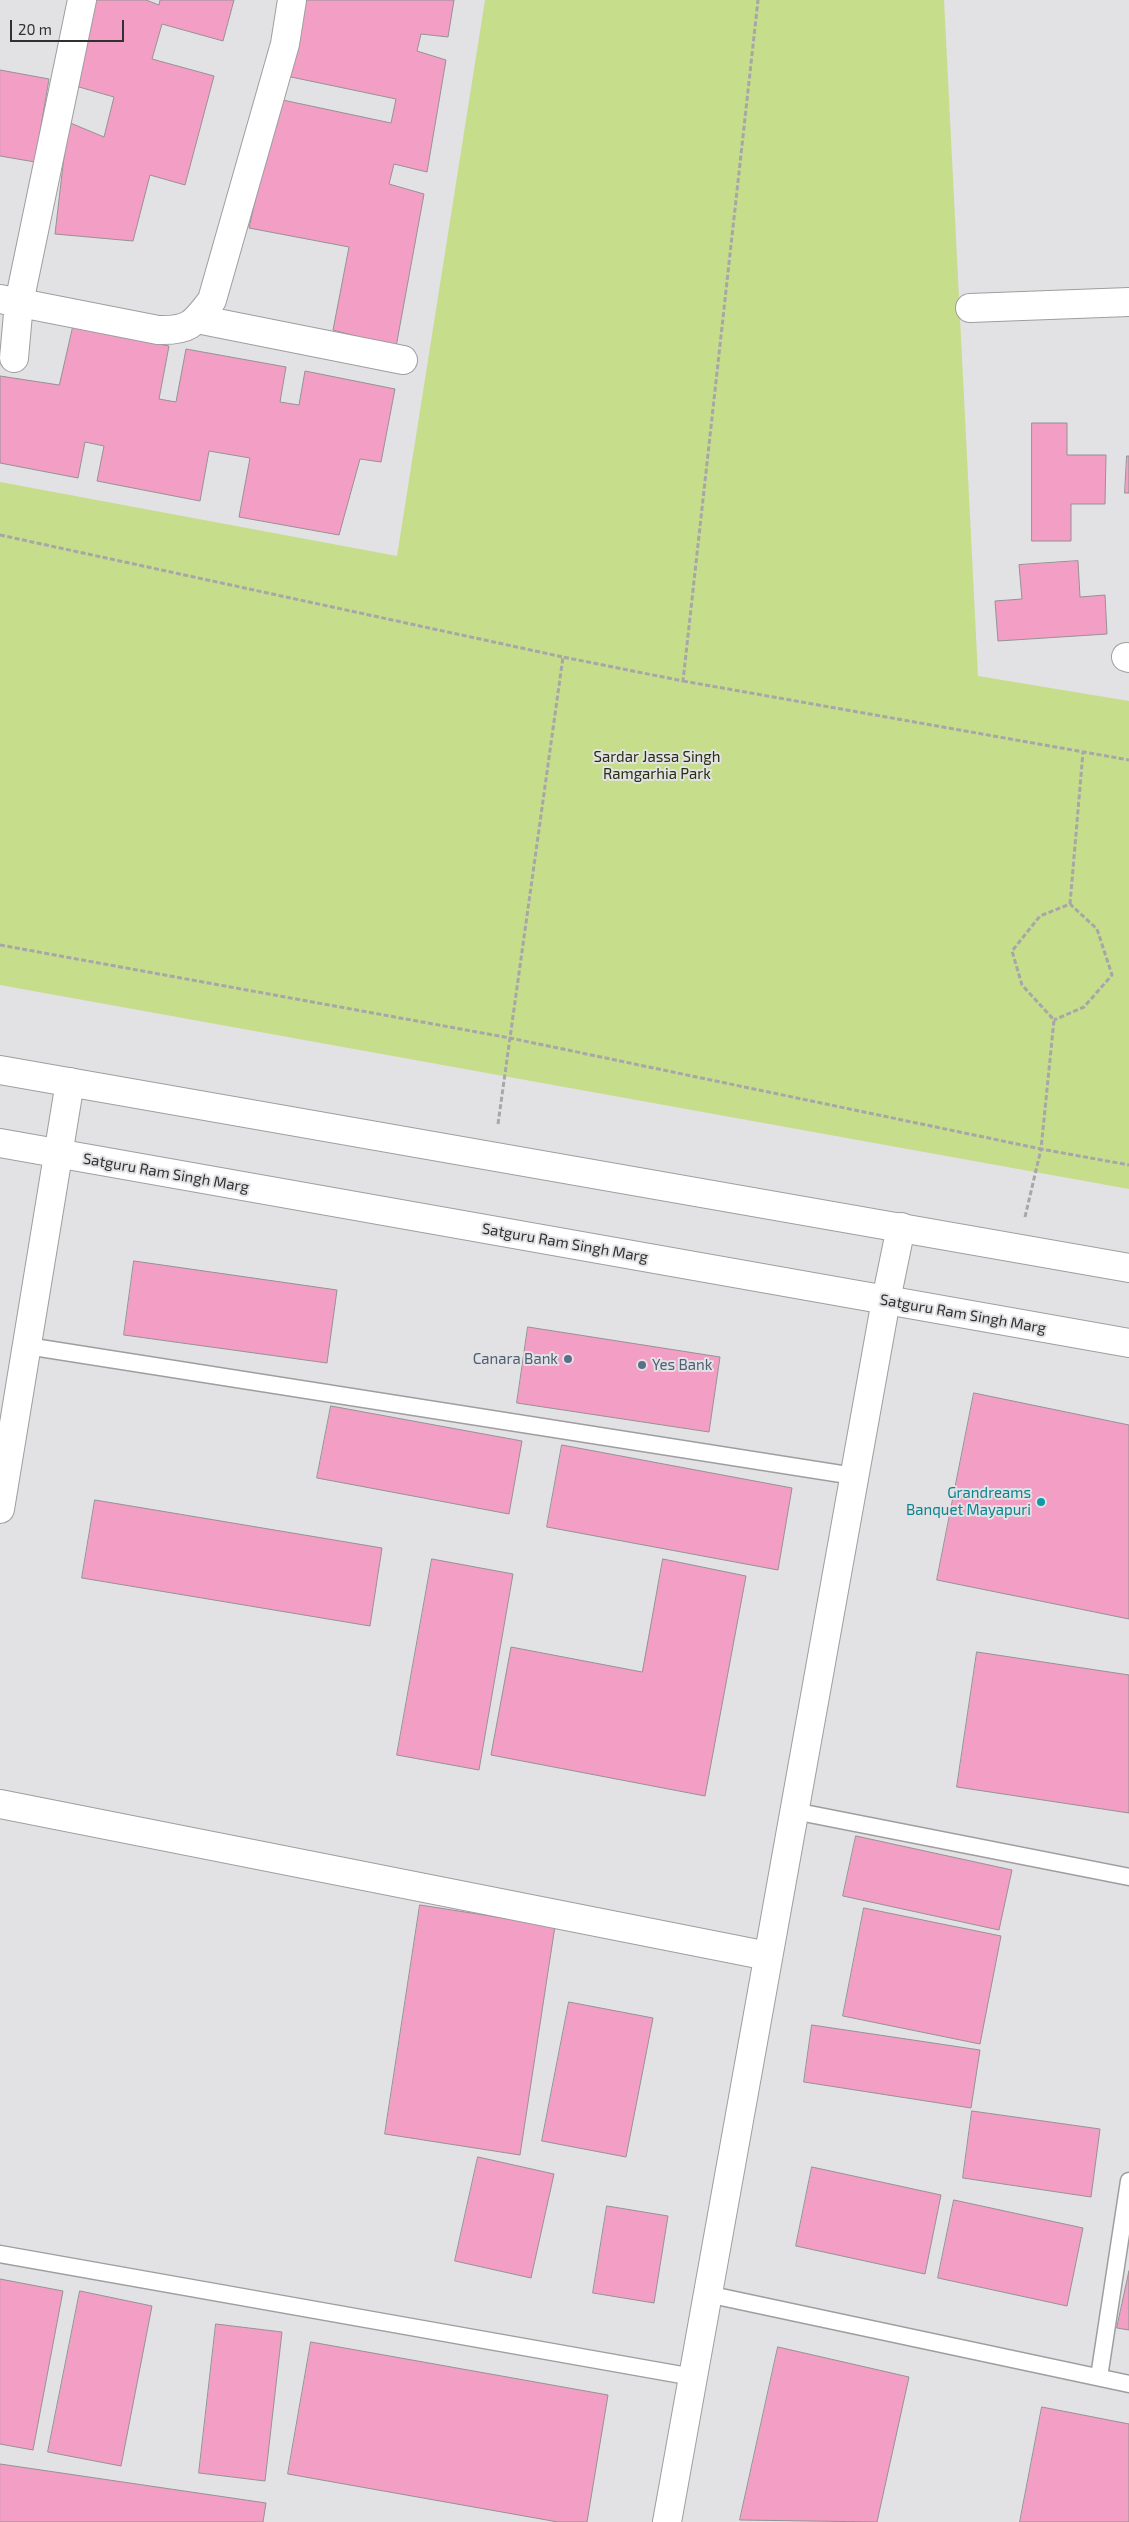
<!DOCTYPE html>
<html>
<head>
<meta charset="utf-8">
<style>
	body { margin:0 }
	#map { position:relative; width:1129px; height:2522px; overflow:hidden; background:#e2e1e4; font-family:"Exo 2",sans-serif }
	canvas { display:block }
	.scale { position:absolute; left:10px; top:20px; width:114px; height:22px; box-sizing:border-box; border:2px solid #313132; border-top:0; padding-left:6px; font-size:15px; line-height:18px; white-space:nowrap; color:#313132; -webkit-text-stroke:4px #e2e1e4; paint-order:stroke }
</style>
</head>
<body>
<div id="map">
<canvas width="1129" height="2522"></canvas>
<div class="scale">20 m</div>
</div>
<script>
const context = document.querySelector('canvas').getContext('2d');
context.lineJoin = 'round';
function fill(path, color) { context.fillStyle = color; context.fill(path, 'evenodd'); }
function stroke(path, color, width, dash) { context.strokeStyle = color; context.lineWidth = width; context.lineCap = dash ? 'butt' : 'round'; context.setLineDash(dash || []); context.stroke(path); }
function label(font, color, halo, rows, align = 'center') {
  context.font = font + ' "Exo 2",sans-serif'; context.lineWidth = 4; context.setLineDash([]); context.textBaseline = 'middle'; context.strokeStyle = halo; context.fillStyle = color; for (const [text, x, y, turn = 0] of rows) {
    context.save(); context.translate(x, y); context.rotate((+turn || 0) * Math.PI / 180); context.textAlign = isNaN(turn) ? turn : align; if (halo) context.strokeText(text, 0, 0); context.fillText(text, 0, 0); context.restore();
  }
}
fill(new Path2D(`
	M485 0H944L978 676 1129 701V1189L0 985V482L397 556Z`), '#c6dd8b');
const building = new Path2D(`
	M94 0H146L159 5 160 0H234L223 41 162 24 152 59 214 76 185 185 150 175 133 241 55 234 68 122 104 137 114 97 79 87Z
	M307 0H454L448 37 421 34 417 51 446 60 427 172 394 164 389 184 424 194 396 347 333 330 349 247 249 228 278 99 391 123 396 99 291 77Z
	M0 70 49 79 35 162 0 156Z
	M73 327 169 346 159 399 176 402 186 349 286 367 280 402 299 405 305 371 395 389 381 462 360 459 339 535 239 517 250 458 209 451 200 501 97 481 104 446 85 442 78 478 0 463V376L59 385Z
	M1032 423H1067V455H1106L1105 504H1071V541H1032Z
	M1127 456H1129V493H1125Z
	M1078 561 1080 597 1105 595 1107 634 998 641 995 601 1022 599 1019 565Z
	M134 1261 337 1290 327 1363 124 1335Z
	M528 1327 720 1357 709 1432 517 1403Z
	M974 1393 1129 1425V1619L937 1580Z
	M331 1406 522 1441 509 1514 317 1478Z
	M562 1445 792 1488 778 1570 547 1527Z
	M95 1500 382 1548 370 1626 82 1578Z
	M432 1559 513 1574 479 1770 397 1755Z
	M663 1559 746 1576 705 1796 491 1755 511 1647 642 1672Z
	M977 1652 1129 1675V1813L957 1787Z
	M856 1836 1012 1870 999 1930 843 1896Z
	M420 1905 555 1926 520 2155 385 2134Z
	M864 1908 1001 1936 980 2044 843 2016Z
	M569 2002 653 2018 626 2157 542 2141Z
	M812 2025 980 2050 971 2108 804 2082Z
	M972 2111 1100 2129 1091 2197 963 2178Z
	M478 2157 554 2174 531 2278 455 2261Z
	M812 2167 941 2195 925 2274 796 2246Z
	M954 2200 1083 2228 1067 2306 938 2278Z
	M607 2206 668 2216 654 2303 593 2293Z
	M1129 2271V2330L1117 2328Z
	M0 2279 63 2291 33 2450 0 2444Z
	M80 2291 152 2306 121 2466 48 2452Z
	M216 2324 282 2332 265 2481 199 2473Z
	M311 2342 608 2395 587 2522H558L288 2474Z
	M778 2347 909 2377 877 2522 740 2520Z
	M1042 2407 1129 2424V2522H1020Z
	M0 2464 266 2503 263 2522H0Z`);
fill(building, '#f39ec5');
stroke(building, '#959293', 1);
const lane = new Path2D(`
	M27 1346 854 1476
	M794 1811 1129 1877
	M0 2254 693 2377
	M707 2294 1129 2384
	M1099 2377 1129 2181`);
const street = new Path2D(`
	M0 299 158 330C189 331 194 324 212 300L285 44 292 0
	M970 308 1129 302
	M197 319 403 360
	M14 358 19 303 82 0
	M1126 657 1129 658
	M0 1509 70 1082
	M0 1804 768 1956
	M667 2522 886 1300 901 1227`);
const secondary = new Path2D(`
	M0 1070 1129 1268
	M0 1143 1129 1343`);
stroke(lane, '#9f9da0', 19);
stroke(street, '#9f9da0', 30);
stroke(secondary, '#9f9da0', 30);
stroke(new Path2D(`
	M0 535 563 657
	M683 681 1129 760
	M1070 904 1083 752
	M0 945 510 1038 1041 1149 1054 1020 1022 985 1012 951 1040 916 1070 904 1097 929 1112 975 1084 1007 1054 1020
	M498 1124 563 657 683 681 758 0
	M1025 1217 1041 1149 1129 1165`), '#a7a6a8', 3, [5, 2.5]);
stroke(lane, '#fff', 16);
stroke(street, '#fff', 28);
stroke(secondary, '#fff', 28);
for (const [x, y, r, color] of [
	[568,1359,5,"#5c6f8a"],
	[642,1365,5,"#5c6f8a"],
	[1041,1502,5,"#0f9aa8"]
]) { const dot = new Path2D(); dot.arc(x, y, r, 0, 2 * Math.PI); context.fillStyle = color; context.fill(dot); stroke(dot, '#e2e1e4', 2); }
label('15px', '#272f0c', '#e2e1e4', [
	["Sardar Jassa Singh",657,757],
	["Ramgarhia Park",657,774]
]);
label('15px', '#313132', '#e2e1e4', [
	["Satguru Ram Singh Marg",166,1173,10],
	["Satguru Ram Singh Marg",565,1243,10],
	["Satguru Ram Singh Marg",963,1314,10]
]);
label('15px', '#4e5e75', '#e2e1e4', [
	["Canara Bank",558,1359],
	["Yes Bank",652,1365,"left"]
], 'right');
label('15px', '#0d838f', '#e2e1e4', [
	["Grandreams",1031,1493],
	["Banquet Mayapuri",1031,1510]
], 'right');
</script>
</body>
</html>
